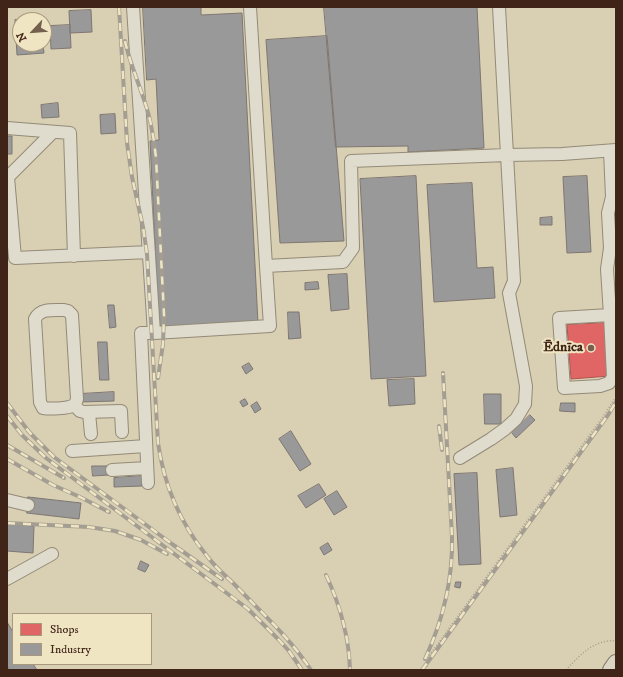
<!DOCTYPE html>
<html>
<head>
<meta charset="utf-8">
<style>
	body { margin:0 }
	#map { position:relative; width:623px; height:677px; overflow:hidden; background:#d9cfb2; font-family:"IM FELL DW Pica",serif }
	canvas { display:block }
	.frame { position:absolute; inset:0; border:8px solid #3f2417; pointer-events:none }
	.legend { position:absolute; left:12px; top:613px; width:140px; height:52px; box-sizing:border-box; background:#f0e5c3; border:1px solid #a9987e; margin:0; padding:5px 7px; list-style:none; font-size:12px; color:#3f2417 }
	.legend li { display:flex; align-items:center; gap:8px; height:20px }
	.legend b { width:20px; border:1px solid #a9987e }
	.north { position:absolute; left:12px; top:12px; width:40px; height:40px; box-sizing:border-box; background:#f0e5c3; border:1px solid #a9987e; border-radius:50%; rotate:244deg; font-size:11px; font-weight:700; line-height:16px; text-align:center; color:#3f2417 }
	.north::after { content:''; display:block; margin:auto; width:14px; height:18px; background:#75604d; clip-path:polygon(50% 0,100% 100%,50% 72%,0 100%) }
</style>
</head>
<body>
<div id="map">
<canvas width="623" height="677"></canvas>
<div class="frame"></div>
<ul class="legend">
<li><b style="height:11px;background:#e06666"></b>Shops</li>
<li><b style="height:11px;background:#999"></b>Industry</li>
</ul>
<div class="north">N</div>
</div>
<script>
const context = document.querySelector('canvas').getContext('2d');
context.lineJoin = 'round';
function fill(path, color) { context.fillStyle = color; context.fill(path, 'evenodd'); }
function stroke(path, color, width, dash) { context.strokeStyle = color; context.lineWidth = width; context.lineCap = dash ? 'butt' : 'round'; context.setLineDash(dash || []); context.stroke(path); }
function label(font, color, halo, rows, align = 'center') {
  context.font = font + ' "IM FELL DW Pica",serif'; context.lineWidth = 4; context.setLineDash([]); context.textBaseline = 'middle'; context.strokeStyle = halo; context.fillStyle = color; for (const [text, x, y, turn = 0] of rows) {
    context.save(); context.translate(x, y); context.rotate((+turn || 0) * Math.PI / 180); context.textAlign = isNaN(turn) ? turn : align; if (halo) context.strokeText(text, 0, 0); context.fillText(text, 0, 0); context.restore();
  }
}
const shops = new Path2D(`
	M607 323 610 376 571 379 567 325Z`);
fill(shops, '#e06666');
stroke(shops, '#b0524e', 1);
const industry = new Path2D(`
	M143 7H201V15L242 13 258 323 159 328 150 141 159 140 156 79 147 80Z
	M324 7H477L484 148 408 152V146L336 147Z
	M91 10 92 32 70 33 69 11Z
	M42 19V20H20V44H43L44 53 17 55 15 20Z
	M70 25 71 48 51 49 50 26Z
	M327 36 344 241 280 243 266 40Z
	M58 103 59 117 42 118 41 105Z
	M115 114 116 133 101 134 100 115Z
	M7 136H12V154H7Z
	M416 176 426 376 371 379 360 179Z
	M587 176 591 252 567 253 563 177Z
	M472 183 477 268 493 267 495 298 434 302 427 185Z
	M552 217V225H540V218Z
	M347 274 349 309 331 311 328 275Z
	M318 282 319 289 305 290V283Z
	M108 305H114L116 327 110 328Z
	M288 312H299L301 338 289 339Z
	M98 342H107L109 380H100Z
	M249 363 253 369 246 374 242 367Z
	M414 379 415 404 389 406 387 380Z
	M114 392V401L81 402 80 394Z
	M484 394H501V424H485Z
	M245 399 248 404 243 407 240 402Z
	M257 402 261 409 255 413 251 406Z
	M561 403H575V412L560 411Z
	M530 415 535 420 516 438 512 433Z
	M291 431 311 464 300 471 279 439Z
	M92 466H109V475L93 476Z
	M513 468 517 515 500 517 496 470Z
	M477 473 481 564 459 565 454 474Z
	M142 476V486L114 487V478Z
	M319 484 326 495 306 508 298 496Z
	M337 491 347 507 334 515 324 499Z
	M28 497 81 503 79 519 27 513Z
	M7 524 34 526 33 553 7 551Z
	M328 543 332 550 324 555 320 548Z
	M141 561 149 565 145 572 138 569Z
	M456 582H461L460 588 455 587Z
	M7 622 13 632V664H33L37 670H10L7 666Z`);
fill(industry, '#999');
stroke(industry, '#7e7672', 1);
const minor = new Path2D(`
	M133 7 154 333 270 326 266 266 343 262 353 248 351 161 507 155 499 7
	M250 7 266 266
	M7 128 70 133 74 256
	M610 151 612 197 608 213 610 248 607 269 610 315 559 318 564 388 600 386 609 383 613 377 610 315
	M7 176 8 177 15 258 149 252
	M8 177 53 132
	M64 310 68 311 72 315 77 399C76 402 76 403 74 405 68 409 49 409 43 408L40 402 35 319C40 308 54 310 64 310Z
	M74 405 80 411 84 412 121 411 122 432
	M89 413 91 434
	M72 451 146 446
	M460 458 491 439 505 429 516 419 525 404 526 386 509 293 514 281 507 155 562 154 616 150
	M112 470 147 468
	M148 483 141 333H154
	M7 500 28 505
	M7 579 52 554`);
const major = new Path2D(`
	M611 670 616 663`);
stroke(minor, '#938a78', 14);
stroke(major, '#7d7464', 18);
stroke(new Path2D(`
	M426 670 427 668 429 656 602 418 616 397
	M566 670C580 655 594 639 616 641`), '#a49e92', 1.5, [1, 2]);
stroke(minor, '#e0dccd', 12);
stroke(major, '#dbd5c5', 16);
const rail = new Path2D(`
	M119 7 127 143 132 177 143 227 147 254 158 443C164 485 180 523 207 556 215 567 226 576 236 586 262 613 290 638 311 670
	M125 41C130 64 140 86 147 109 152 125 154 141 156 158L164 315 163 344 158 378
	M7 403 30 433 54 457 172 544 222 579
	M7 416 22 435 46 458 248 609 278 639 289 651 302 670
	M439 426 442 450
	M7 445 64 478
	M7 459 53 485 80 497 109 512
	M7 523 89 527 115 531 141 540 167 554
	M326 575C340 605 349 636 350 670
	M425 659C443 620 453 580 452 537L443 373
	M422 670 608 415 616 402`);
stroke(rail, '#a49e92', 4);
stroke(rail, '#f0e5c3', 2.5, [8]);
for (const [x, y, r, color] of [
	[591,348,4,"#75604d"]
]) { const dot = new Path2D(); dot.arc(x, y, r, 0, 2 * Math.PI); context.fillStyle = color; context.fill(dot); stroke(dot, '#f0e5c3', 1.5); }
label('bold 14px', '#3f2417', '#f0e5c3', [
	["Ēdnīca",583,348]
], 'right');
</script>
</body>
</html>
